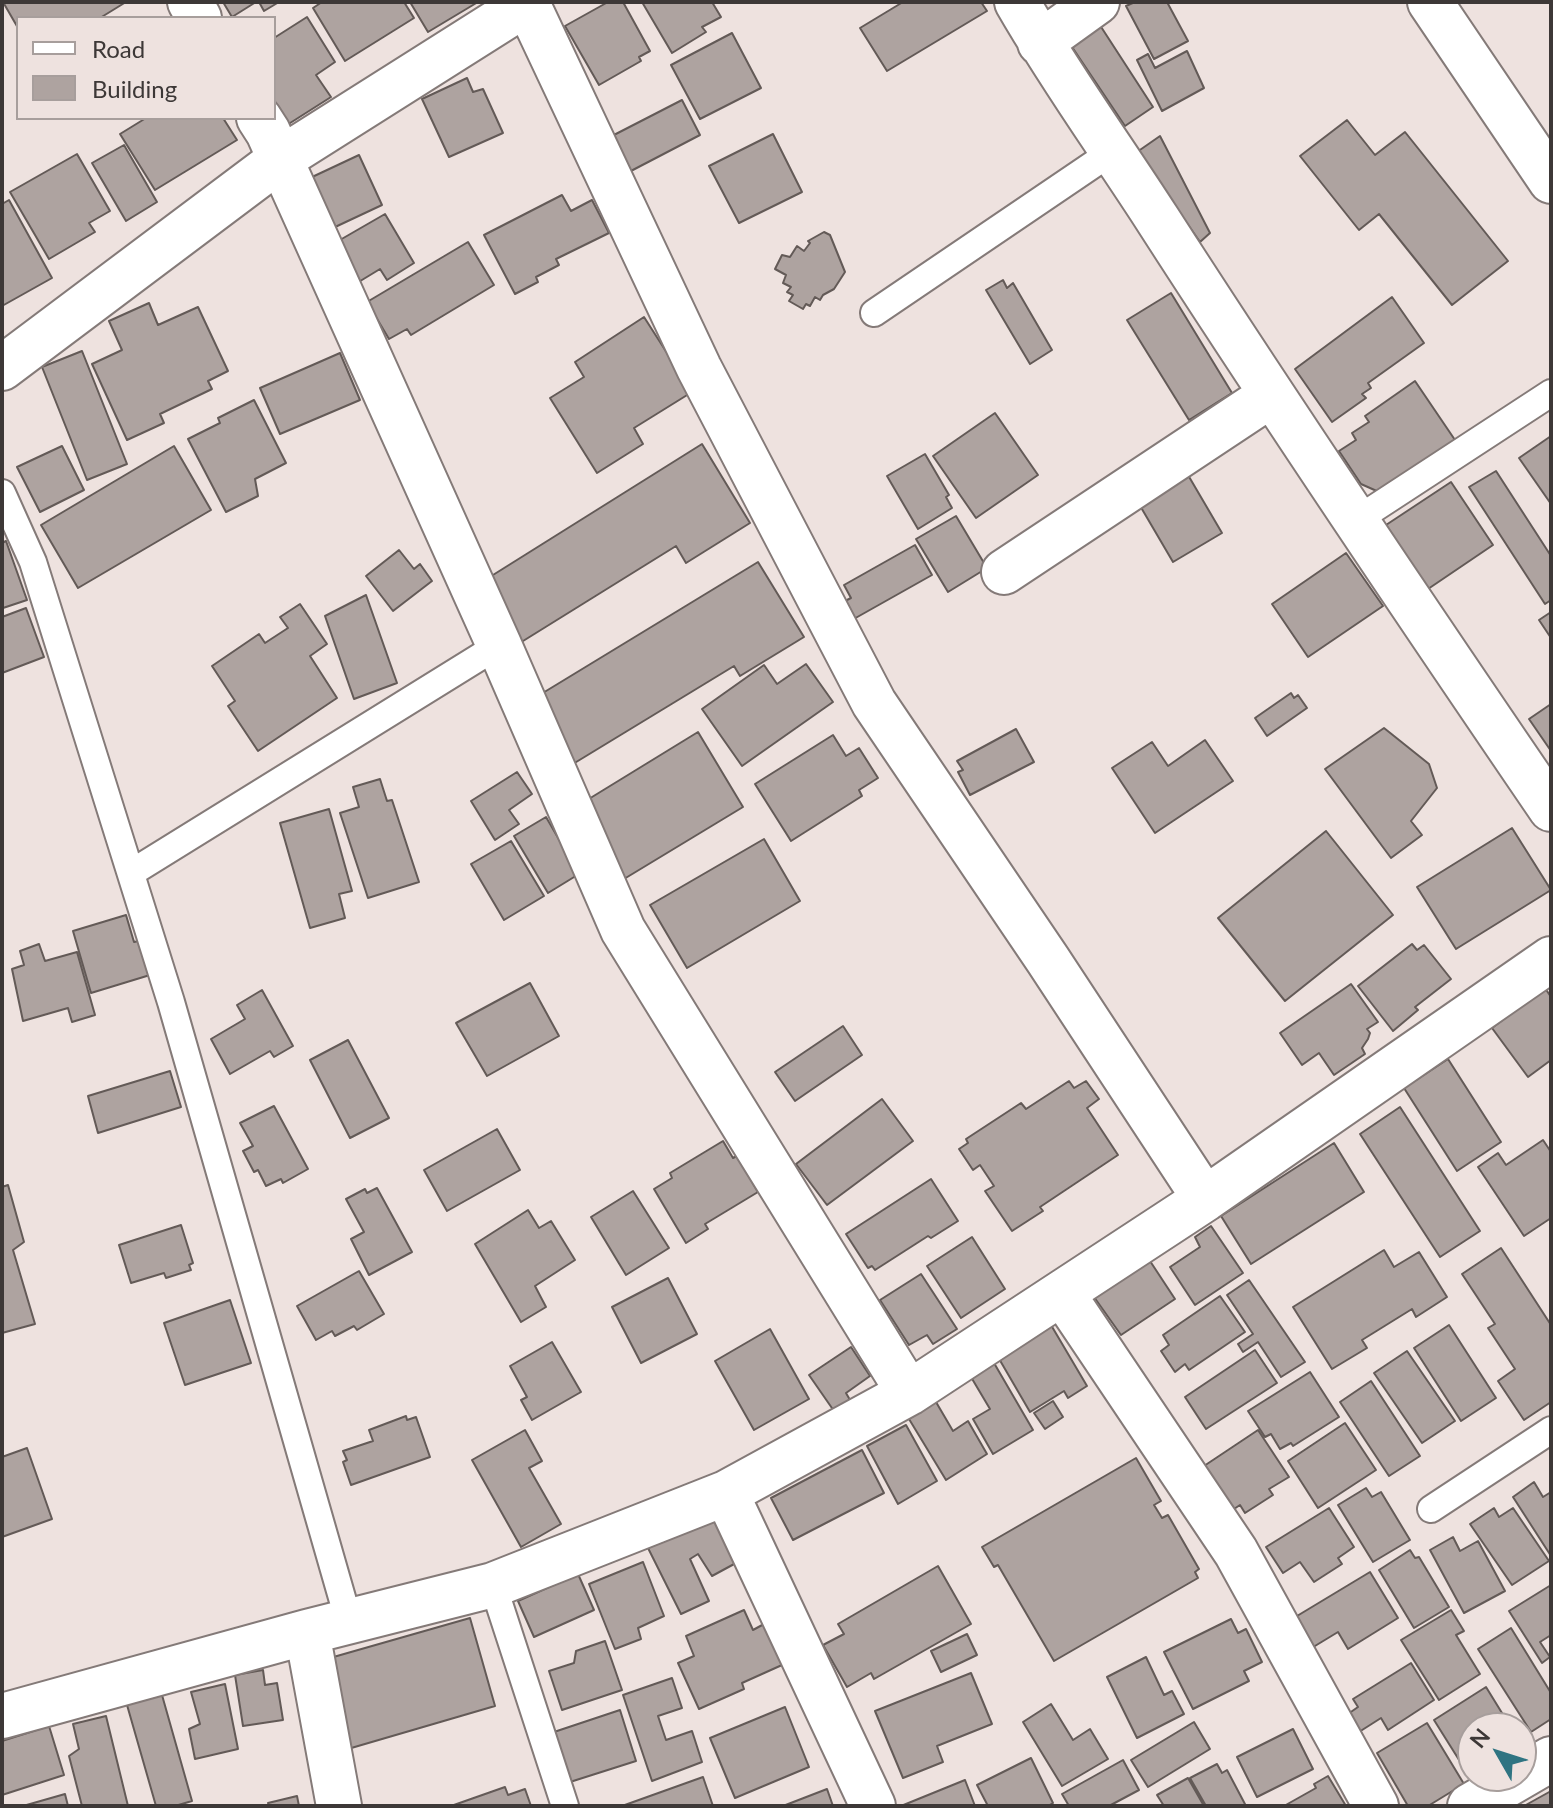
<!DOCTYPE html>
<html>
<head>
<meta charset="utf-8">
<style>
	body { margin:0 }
	#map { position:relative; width:1553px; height:1808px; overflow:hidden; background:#eee2df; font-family:Lato,sans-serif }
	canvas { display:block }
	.frame { position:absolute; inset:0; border:4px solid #3d3837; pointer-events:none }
	.legend { position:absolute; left:16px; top:16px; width:260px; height:104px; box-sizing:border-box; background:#eee2df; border:2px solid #a79e9c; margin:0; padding:10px 14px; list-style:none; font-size:24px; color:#3d3837 }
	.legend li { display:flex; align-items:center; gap:16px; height:40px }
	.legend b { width:40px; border:2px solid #a79e9c }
	.north { position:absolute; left:1457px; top:1712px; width:80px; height:80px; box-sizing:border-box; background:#eee2df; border:2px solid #a79e9c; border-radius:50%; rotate:309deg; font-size:22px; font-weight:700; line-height:32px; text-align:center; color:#3d3837 }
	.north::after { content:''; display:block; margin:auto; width:28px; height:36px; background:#2f7482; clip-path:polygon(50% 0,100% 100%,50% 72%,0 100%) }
</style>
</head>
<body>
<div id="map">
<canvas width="1553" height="1808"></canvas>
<div class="frame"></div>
<ul class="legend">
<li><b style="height:10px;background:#fff"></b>Road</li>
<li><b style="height:22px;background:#aea3a0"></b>Building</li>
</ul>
<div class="north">N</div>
</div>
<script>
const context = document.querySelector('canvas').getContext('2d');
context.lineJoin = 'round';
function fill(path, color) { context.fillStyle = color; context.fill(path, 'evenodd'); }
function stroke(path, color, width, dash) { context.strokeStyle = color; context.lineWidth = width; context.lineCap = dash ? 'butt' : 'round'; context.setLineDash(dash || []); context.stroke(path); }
const building = new Path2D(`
	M3 2H126L100 18H18V28Z
	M223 2H256L232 17Z
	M259 2H279L264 11Z
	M322 2H404L414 18 345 61 313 8Z
	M410 2H478L428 32Z
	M608 2H623L650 51 639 57 641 61 599 85 565 26Z
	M642 2H712L721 17 702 27 706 32 672 53Z
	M903 2H981L987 11 887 71 860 28Z
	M1135 2H1167L1188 41 1154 59 1126 6Z
	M1094 16 1153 107 1125 126 1064 35Z
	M307 17 335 62 316 75 331 97 287 125 274 105V38Z
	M732 33 761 88 700 119 671 65Z
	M1187 51 1204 88 1162 111 1137 60 1148 54 1155 68Z
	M467 78 473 92 483 89 503 133 449 157 422 99Z
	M682 100 700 135 629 172 610 137Z
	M146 118H223L237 140 155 190 120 134Z
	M1347 120 1375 155 1405 132 1508 261 1452 305 1379 214 1359 230 1300 156Z
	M773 134 802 192 739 223 709 166Z
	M1160 136 1210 233 1200 242 1137 152Z
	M124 145 157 202 126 221 92 163Z
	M77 154 110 211 89 223 95 232 49 259 10 192Z
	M359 155 382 205 333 228 310 178Z
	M562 195 571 211 592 200 609 233 556 259 559 265 536 277 538 282 515 294 484 235Z
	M9 200 52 278 2 306V204Z
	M385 214 414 263 387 280 380 269 357 283 333 244Z
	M824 232 830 235 845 272 834 289 823 295 820 300 815 297 810 306 806 304 803 309 789 301 793 295 787 292 791 287 783 283 786 275 775 269 782 255 790 257 797 246 804 251 810 243 808 241Z
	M468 242 494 285 411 335 407 329 389 339 367 302Z
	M1003 280 1007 288 1013 283 1052 350 1030 364 986 290Z
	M1171 293 1232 393 1189 420 1127 320Z
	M1392 297 1424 343 1368 383 1371 388 1362 394 1366 398 1332 422 1295 369Z
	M149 303 158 325 198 307 228 371 208 381 212 389 160 414 164 423 127 440 92 364 122 350 109 321Z
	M644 317 692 392 634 428 643 444 597 473 550 398 584 377 575 362Z
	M82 351 127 464 87 480 42 367Z
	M340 353 360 400 280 434 260 388Z
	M1415 381 1455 440 1379 492 1361 484 1339 451 1356 440 1352 433 1369 422 1365 416Z
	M254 400 286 463 255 479 258 496 226 512 188 439 220 423 218 418Z
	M995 413 1038 475 976 518 933 456Z
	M1551 436V504L1519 458Z
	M702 444 750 523 686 563 676 546 515 646 477 585Z
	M62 446 84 490 40 512 17 467Z
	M174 446 211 510 78 588 41 525Z
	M925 454 949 495 946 497 952 508 918 529 887 476Z
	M1496 471 1551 556V600L1545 604 1469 487Z
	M1188 475 1222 533 1173 562 1139 504Z
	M1451 482 1493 545 1428 589 1386 525Z
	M956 516 987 568 948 592 916 539Z
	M6 541 27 600 3 608 2 543Z
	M915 545 932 575 852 620 843 602 851 598 844 585Z
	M399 550 414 569 420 564 432 581 393 611 366 576Z
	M1346 553 1383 606 1308 657 1272 604Z
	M758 562 804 637 740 676 734 666 568 767 528 702Z
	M366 595 397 683 354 699 325 616Z
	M300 604 327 644 310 656 337 698 258 751 228 706 235 701 212 666 259 634 265 643 288 628 280 617Z
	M26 608 44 657 2 673V617Z
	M1551 612V638L1539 620Z
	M806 664 833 702 742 766 702 709 764 665 777 684Z
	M1291 693 1294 698 1298 695 1307 708 1267 736 1255 718Z
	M1551 704V751L1529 719Z
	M1384 728 1429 764 1437 788 1411 821 1422 835 1391 858 1325 769Z
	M1016 729 1034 762 970 795 958 772 963 770 957 761Z
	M698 732 743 807 624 879 579 805Z
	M833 735 846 756 859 748 878 778 859 790 862 796 791 841 755 784Z
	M1205 740 1233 781 1155 833 1112 768 1152 742 1168 766Z
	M517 772 532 794 509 810 519 824 495 840 471 801Z
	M380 779 387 801 392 800 419 882 368 898 340 813 359 807 353 787Z
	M329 809 352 891 339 894 345 918 310 928 280 823Z
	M546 817 579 874 548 893 514 836Z
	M1512 828 1551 890 1456 949 1417 887Z
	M1326 831 1393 915 1285 1001 1218 918Z
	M764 839 800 901 687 968 650 905Z
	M511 841 544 896 504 920 471 864Z
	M126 915 134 942 139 941 150 975 91 993 73 931Z
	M39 944 45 961 77 952 95 1015 72 1022 68 1008 23 1021 12 969 24 965 20 951Z
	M1412 944 1417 950 1424 945 1451 979 1415 1007 1418 1010 1393 1031 1358 986Z
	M530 983 559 1036 487 1076 456 1023Z
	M1351 984 1378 1022 1367 1029 1370 1033 1368 1039 1362 1048 1365 1054 1334 1075 1319 1053 1302 1065 1280 1033Z
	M1545 988 1551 997V1060L1528 1077 1492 1028Z
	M262 990 293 1046 274 1057 270 1051 230 1074 211 1039 245 1019 237 1005Z
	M843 1026 862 1055 795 1101 775 1072Z
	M348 1040 389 1118 350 1138 310 1060Z
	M1448 1059 1501 1142 1457 1171 1404 1088Z
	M170 1071 181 1107 98 1133 88 1096Z
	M1069 1081 1074 1088 1086 1081 1099 1099 1087 1108 1118 1155 1040 1207 1043 1211 1012 1231 985 1191 994 1186 980 1165 973 1170 959 1149 968 1143 966 1139 1021 1103 1026 1109Z
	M882 1099 913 1141 827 1205 796 1164Z
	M274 1106 308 1169 283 1183 281 1179 266 1186 258 1170 254 1172 243 1151 253 1146 240 1123Z
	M1400 1107 1480 1231 1440 1257 1360 1134Z
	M497 1129 520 1170 447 1211 424 1170Z
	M1543 1140 1551 1152V1218L1524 1236 1478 1167 1498 1153 1506 1165Z
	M723 1141 733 1158 737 1156 758 1192 705 1224 708 1229 686 1243 654 1189 672 1178 670 1173Z
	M1334 1143 1364 1192 1251 1264 1221 1216Z
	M931 1179 958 1221 931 1238 928 1236 875 1270 872 1266 868 1268 846 1234Z
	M8 1185 24 1242 13 1250 35 1324 2 1333V1187Z
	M377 1188 412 1252 369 1275 351 1239 364 1232 346 1199 365 1189 367 1193Z
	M633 1191 669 1248 626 1275 591 1217Z
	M528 1210 539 1228 551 1221 575 1260 535 1286 546 1307 521 1322 475 1244Z
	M181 1225 193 1263 189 1265 191 1270 166 1278 164 1273 131 1283 119 1245Z
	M1211 1226 1243 1273 1195 1305 1170 1267 1200 1247 1195 1237Z
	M972 1237 1005 1289 961 1318 927 1266Z
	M1501 1248 1551 1325V1402L1524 1420 1498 1381 1515 1369 1488 1328 1495 1324 1462 1274Z
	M1384 1250 1394 1267 1419 1252 1447 1297 1416 1317 1412 1309 1362 1340 1367 1348 1332 1369 1293 1307Z
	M1150 1261 1175 1299 1121 1335 1094 1297Z
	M359 1271 384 1314 357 1330 354 1326 335 1336 332 1331 316 1340 297 1306Z
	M921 1274 957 1329 933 1344 927 1335 909 1345 880 1300Z
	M668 1278 697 1334 641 1363 612 1307Z
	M1249 1280 1305 1362 1281 1377 1258 1342 1243 1352 1238 1344 1253 1334 1227 1295Z
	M1220 1296 1245 1332 1189 1370 1185 1364 1175 1372 1161 1351 1169 1345 1163 1335Z
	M230 1300 251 1363 185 1385 164 1323Z
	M1051 1325 1087 1386 1068 1398 1064 1391 1030 1412 998 1357Z
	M1449 1325 1496 1398 1461 1421 1414 1348Z
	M770 1329 809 1399 754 1430 715 1361Z
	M552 1342 581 1392 532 1420 521 1400 527 1397 510 1366Z
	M851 1347 870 1376 846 1393 850 1400 834 1411 809 1375Z
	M1255 1350 1277 1383 1206 1429 1185 1397Z
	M1407 1351 1455 1421 1422 1443 1374 1373Z
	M994 1363 1033 1430 993 1454 973 1419 990 1409 971 1377Z
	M1310 1372 1339 1417 1293 1446 1291 1443 1280 1449 1271 1434 1265 1437 1248 1411Z
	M1371 1381 1420 1456 1389 1476 1340 1402Z
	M1053 1401 1063 1417 1045 1429 1034 1413Z
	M936 1402 953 1431 968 1421 987 1454 946 1480 909 1419Z
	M406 1416 407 1420 416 1417 430 1457 351 1485 343 1462 347 1460 343 1451 373 1441 369 1430Z
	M1345 1423 1376 1470 1318 1508 1288 1461Z
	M906 1425 937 1481 898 1504 867 1446Z
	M525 1430 542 1461 529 1468 561 1524 521 1547 472 1460Z
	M1258 1430 1289 1477 1269 1489 1273 1495 1245 1513 1240 1505 1225 1515 1201 1468Z
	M27 1448 52 1519 2 1537V1457Z
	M862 1450 884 1493 793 1540 771 1498Z
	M1136 1458 1161 1501 1154 1505 1162 1518 1168 1515 1199 1569 1195 1572 1198 1578 1054 1661 998 1565 994 1567 982 1547Z
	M1534 1482 1543 1497 1551 1492V1556L1513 1497Z
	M1366 1488 1372 1497 1381 1492 1410 1540 1373 1562 1338 1505Z
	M1329 1508 1354 1547 1338 1558 1342 1564 1314 1582 1300 1562 1283 1573 1266 1547Z
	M1494 1508 1499 1517 1513 1508 1549 1561 1512 1585 1470 1524Z
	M713 1515 736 1563 712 1576 698 1554 690 1559 709 1601 681 1614 648 1548Z
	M1453 1537 1460 1551 1478 1541 1505 1591 1464 1613 1430 1550Z
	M1410 1550 1415 1558 1419 1557 1449 1607 1414 1628 1379 1570Z
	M643 1562 664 1616 638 1628 641 1639 615 1649 589 1584Z
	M938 1566 971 1624 874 1679 871 1673 847 1687 823 1645 844 1634 838 1624Z
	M1370 1572 1398 1618 1348 1649 1338 1632 1310 1649 1292 1619Z
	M578 1574 594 1610 534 1637 518 1601Z
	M1551 1585V1635L1540 1642 1550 1657 1542 1663 1509 1611Z
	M744 1610 753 1630 764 1624 782 1665 742 1683 744 1689 699 1709 678 1663 694 1656 686 1636Z
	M1451 1610 1464 1631 1456 1635 1480 1674 1439 1700 1401 1640Z
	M470 1618 495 1706 341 1751 316 1662Z
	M1231 1619 1238 1633 1246 1629 1262 1662 1244 1671 1249 1681 1193 1709 1164 1652Z
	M1511 1628 1551 1693V1719L1531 1732 1478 1649Z
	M967 1634 977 1655 941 1672 931 1651Z
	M605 1641 622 1690 562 1710 549 1671 574 1663 576 1651Z
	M1146 1657 1164 1695 1172 1691 1184 1714 1137 1738 1107 1677Z
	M1411 1663 1434 1700 1388 1730 1381 1718 1359 1732 1348 1714 1358 1707 1353 1699Z
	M263 1670 265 1685 277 1683 283 1720 243 1726 235 1675Z
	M971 1673 992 1724 937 1746 943 1762 903 1778 875 1711Z
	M672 1678 682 1708 658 1716 666 1740 692 1731 702 1762 652 1781 623 1695Z
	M225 1684 238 1749 195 1759 189 1729 200 1724 191 1692Z
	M1486 1687 1510 1726 1507 1728H1473V1767L1466 1771 1434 1720Z
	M160 1688 192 1801 175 1806H156L125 1698Z
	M1051 1704 1073 1740 1090 1729 1108 1759 1062 1786 1023 1722Z
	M785 1707 809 1767 735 1798 710 1738Z
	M620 1710 636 1761 570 1782 554 1732Z
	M106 1716 128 1806H82L69 1756 79 1749 73 1724Z
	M1194 1722 1210 1749 1148 1787 1131 1760Z
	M1427 1723 1464 1784 1428 1806H1408L1377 1753Z
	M49 1726 64 1775 2 1795V1741Z
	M1293 1729 1313 1769 1257 1797 1237 1757Z
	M1031 1758 1053 1803 1048 1806H988L977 1785Z
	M1123 1760 1139 1790 1109 1806H1069L1062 1794Z
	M1217 1764 1222 1773 1227 1770 1246 1806H1206L1190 1778Z
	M1328 1776 1346 1806H1284L1316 1788 1314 1784Z
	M703 1777 713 1806H622Z
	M1188 1778 1204 1806H1164L1157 1795Z
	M965 1780 975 1806H901Z
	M505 1787 508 1795 525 1789 531 1806H451Z
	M827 1789 833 1806H783Z
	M1551 1791V1806H1524Z
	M65 1794 68 1806H23Z
	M297 1796 299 1806H269L268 1803Z`);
fill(building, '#aea3a0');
stroke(building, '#635a57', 2);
const service = new Path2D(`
	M874 313 1113 151
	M2 493 33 562 171 1002 349 1622
	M1355 521 1551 393
	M131 873 499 645
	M1431 1509 1551 1430
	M493 1585 565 1806`);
const minor = new Path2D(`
	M190 2 199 18
	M1017 2C1060 77 1111 147 1158 220 1286 419 1418 614 1551 809
	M1430 2 1551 181
	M527 3 699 368 874 703 1048 960 1205 1199
	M1040 43 1097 2
	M259 118 268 132 499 645 623 930 909 1393
	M1004 572 1271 395
	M1062 1293 1236 1552 1376 1806
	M726 1493 873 1806
	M307 1632 339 1806
	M2 1716 307 1632 493 1585 726 1493 909 1393 1205 1199 1551 959
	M1470 1806 1551 1759`);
const tertiary = new Path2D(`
	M2 368 279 160 529 2`);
stroke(service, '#847a78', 30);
stroke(minor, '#847a78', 48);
stroke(tertiary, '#847a78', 48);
stroke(service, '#fff', 26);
stroke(minor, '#fff', 44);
stroke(tertiary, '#fff', 44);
</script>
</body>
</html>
